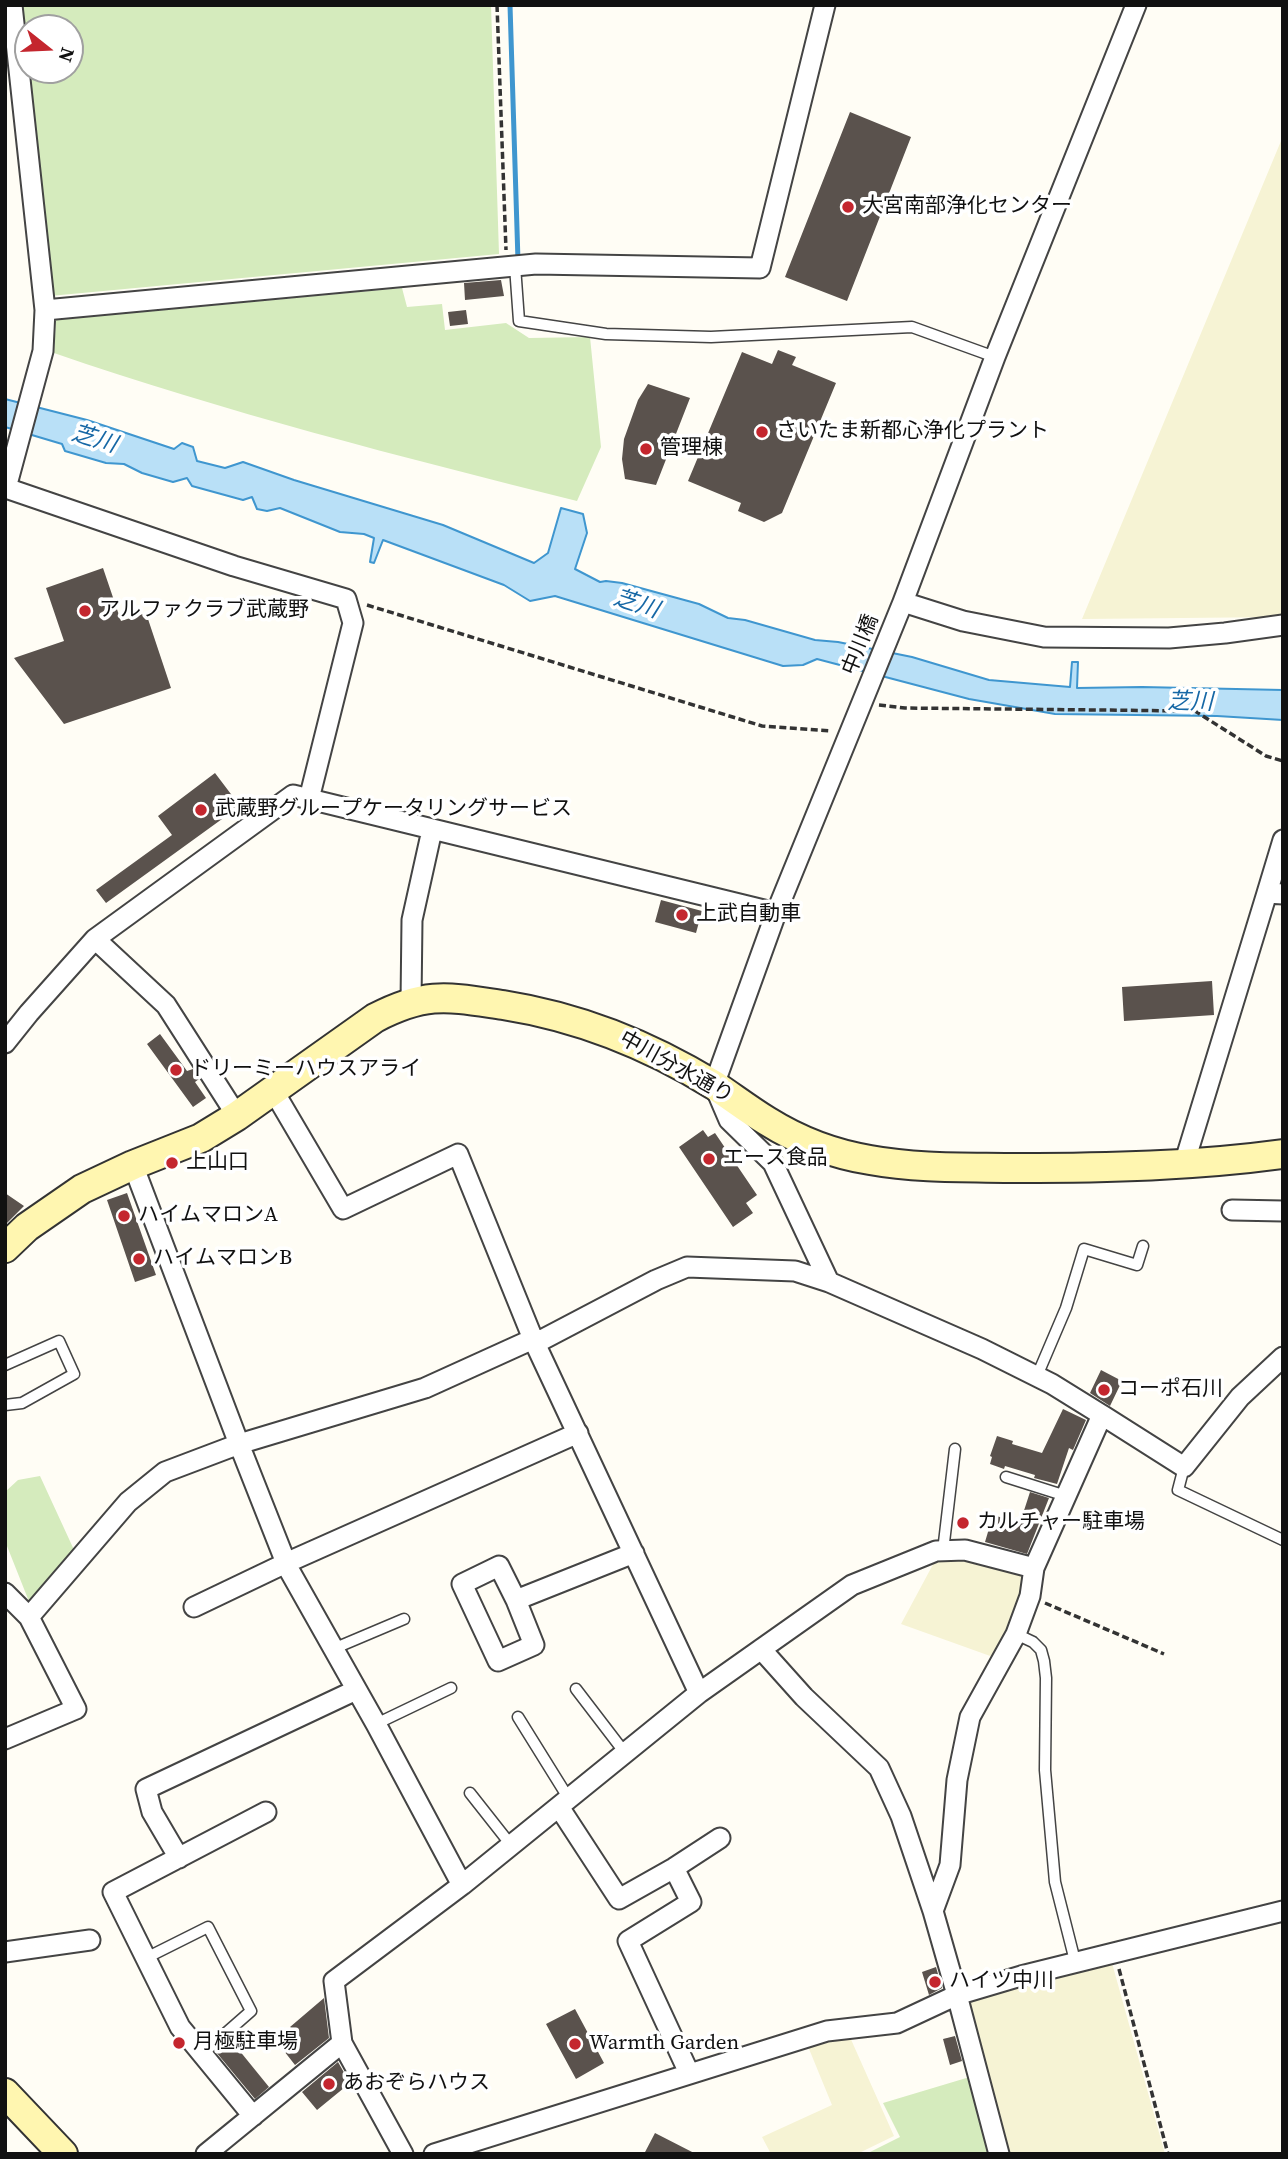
<!DOCTYPE html>
<html>
<head>
<meta charset="utf-8">
<style>
	body { margin:0 }
	#map { position:relative; width:1288px; height:2159px; overflow:hidden; background:#fffdf5; font-family:"Source Serif 4",serif }
	canvas { display:block }
	.frame { position:absolute; inset:0; border:7px solid #111; pointer-events:none }
	.north { position:absolute; left:14px; top:14px; width:70px; height:70px; box-sizing:border-box; background:#fff; border:2px solid #a0a0a0; border-radius:50%; rotate:108deg; font-size:19px; font-weight:700; line-height:28px; text-align:center; color:#111 }
	.north::after { content:''; display:block; margin:auto; width:24px; height:32px; background:#c4262e; clip-path:polygon(50% 0,100% 100%,50% 72%,0 100%) }
</style>
</head>
<body>
<div id="map">
<canvas width="1288" height="2159"></canvas>
<div class="frame"></div>
<div class="north">N</div>
</div>
<script>
const context = document.querySelector('canvas').getContext('2d');
context.lineJoin = 'round';
function fill(path, color) { context.fillStyle = color; context.fill(path, 'evenodd'); }
function stroke(path, color, width, dash) { context.strokeStyle = color; context.lineWidth = width; context.lineCap = dash ? 'butt' : 'round'; context.setLineDash(dash || []); context.stroke(path); }
function label(font, color, halo, rows, align = 'center') {
  context.font = font + ' "Source Serif 4","Noto Sans JP",serif'; context.lineWidth = 7; context.setLineDash([]); context.textBaseline = 'middle'; context.strokeStyle = halo; context.fillStyle = color; for (const [text, x, y, turn = 0] of rows) {
    context.save(); context.translate(x, y); context.rotate((+turn || 0) * Math.PI / 180); context.textAlign = isNaN(turn) ? turn : align; if (halo) context.strokeText(text, 0, 0); context.fillText(text, 0, 0); context.restore();
  }
}
fill(new Path2D(`
	M1281 141H1283V617L1082 619Z
	M937 1557H970L1024 1574 1019 1614 993 1657 901 1624Z
	M1108 1960 1112 1963 1165 2154H1007L968 2006 972 1999Z
	M849 2035 894 2136 857 2154H771L762 2137 832 2105 807 2044Z`), '#f6f3d4');
fill(new Path2D(`
	M21 5H491L499 254 50 296ZM28 28H70V70H28Z
	M402 288 407 307 442 304 445 330 506 323 529 338 590 337 601 447 577 501C401 457 225 412 54 353L56 320Z
	M40 1476 75 1552 30 1604 5 1541V1492L18 1480Z
	M973 2076 993 2154H866L900 2137 883 2103Z`), '#d5ebbd');
const water = new Path2D(`
	M5 399 87 420 174 449 182 443 193 447 197 461 225 468 243 462 294 480 443 525 534 563 548 553 561 508 583 514 587 533 575 569 600 582 606 581 622 583 699 604 728 618 745 620 815 640 838 642 912 657 989 680 1070 687 1072 662H1078L1077 688 1142 687 1283 690V720L1217 716 1055 714 969 699 817 659 803 665 783 666 555 596 530 601 504 585 383 540 374 563 370 562 374 538 364 534 340 532 280 508 267 511 257 509 252 497 243 500 192 486 187 478 173 482 142 473 124 464 106 463 65 451 62 444 5 427Z`);
fill(water, '#b9e0f7');
stroke(water, '#3f96cf', 2);
stroke(new Path2D(`
	M510 5 518 261`), '#3f96cf', 5);
fill(new Path2D(`
	M850 112 911 137 847 301 785 277Z
	M501 280 504 296 465 300 464 283Z
	M466 310 468 324 450 326 448 312Z
	M778 350 796 357 792 365 836 383 782 513 764 522 738 511 741 503 688 481 742 352 772 364Z
	M648 384 690 398 656 485 625 479 622 459 624 439 638 400Z
	M103 568 121 621 146 613 171 688 64 724 14 658 64 641 46 588Z
	M215 773 240 806 106 903 96 890 172 835 158 816Z
	M661 900 702 911 696 933 655 922Z
	M1212 981 1214 1015 1124 1021 1122 987Z
	M160 1034 187 1071 193 1069 199 1079 195 1082 206 1098 193 1107 147 1044Z
	M703 1130 708 1137 715 1133 757 1195 746 1203 753 1213 733 1227 679 1147Z
	M5 1193 24 1206 5 1225Z
	M127 1193 156 1275 135 1282 107 1200Z
	M1101 1370 1122 1381 1110 1406 1090 1393Z
	M1063 1409 1086 1420 1073 1450 1069 1448 1057 1484 1034 1478 1035 1475 1005 1466 1004 1469 990 1464 992 1457 990 1456 997 1436 1013 1441 1012 1444 1042 1453Z
	M1030 1492 1049 1498 1027 1554 985 1542 993 1515 1020 1523Z
	M936 1967 942 1988 929 1995 922 1972Z
	M324 1998 329 2038 295 2065 277 2042 292 2029 290 2027Z
	M575 2009 604 2063 576 2079 546 2024Z
	M955 2036 962 2061 950 2065 943 2039Z
	M230 2039 269 2087 255 2099 216 2052Z
	M338 2062 350 2083 317 2110 302 2092Z
	M655 2133 696 2154H644Z`), '#5a524d');
const lane = new Path2D(`
	M515 266 519 321 606 334 711 337 912 327 995 357
	M5 1365 59 1341 74 1374 22 1403 5 1405
	M1037 1376 1066 1308 1084 1249 1137 1265 1143 1246
	M1184 1467 1178 1490 1283 1540
	M1006 1477 1066 1496
	M943 1551 955 1449
	M1016 1634 1033 1642 1041 1650 1044 1661 1046 1678 1045 1770 1055 1882 1075 1961
	M333 1649 404 1619
	M576 1689 625 1753
	M518 1717 569 1799
	M376 1724 451 1688
	M470 1793 511 1845
	M146 1958 208 1927 251 2011 202 2054`);
const street = new Path2D(`
	M12 5 45 310 536 264 760 268 825 5
	M45 310 43 351 6 488 234 566 346 599 353 623 309 799
	M903 602 963 621 1044 637 1169 638 1225 633 1283 625
	M1267 893 1283 840
	M95 939 166 1005 237 1116
	M411 1002 412 920 432 830
	M5 1043 29 1013 95 939 293 795 776 913
	M273 1090 343 1209 458 1154 533 1339 699 1693
	M1184 1164 1267 893 1283 894
	M133 1165 239 1444 288 1568 376 1724 462 1885
	M1232 1210 1283 1211
	M536 1343 656 1280 687 1267 795 1271 829 1282
	M1102 1415 1184 1467 1240 1397 1283 1357
	M5 1593 29 1617 76 1709 5 1739
	M516 1600 534 1645 498 1661 462 1584 499 1566 516 1600 634 1553
	M194 1607 286 1563 578 1433
	M29 1617 128 1502 165 1472 239 1444 425 1388 533 1339
	M761 1649 804 1697 879 1768 901 1816 933 1911 957 1995 999 2154
	M559 1807 619 1899 674 1868 720 1838
	M179 1858 152 1812 146 1789 356 1690
	M674 1868 691 1902 628 1941 689 2073
	M933 1911 950 1865 957 1780 970 1717 1016 1634 1030 1596 1034 1568 1102 1415 1052 1384 982 1349 829 1282 773 1163 729 1120 714 1085 776 913 903 602 995 357 1136 5
	M5 1952 90 1940
	M342 2043 403 2154
	M253 2116 180 2027 113 1892 266 1812
	M206 2154 342 2043 334 1981 462 1885 699 1693 852 1585 936 1551 965 1550 1034 1568
	M434 2154 827 2031 897 2023 957 1995 1021 1976 1283 1911`);
const secondary = new Path2D(`
	M5 1248 27 1227 82 1189 133 1165 201 1138 237 1116 375 1018C427 991 448 997 503 1005 579 1017 649 1045 714 1085 732 1097 749 1110 767 1121 799 1141 833 1154 870 1160 919 1169 969 1167 1018 1168 1107 1168 1195 1166 1283 1154
	M5 2093 63 2154`);
stroke(lane, '#444', 13);
stroke(street, '#444', 23);
stroke(secondary, '#333', 32);
stroke(new Path2D(`
	M497 5 506 250
	M367 605 762 726 831 731
	M879 705 905 708 1195 711 1266 756 1283 761
	M1045 1603 1164 1654
	M1119 1969 1168 2154`), '#333', 3.5, [7, 3.5]);
stroke(lane, '#fff', 10);
stroke(street, '#fff', 19);
stroke(secondary, '#fff6b0', 28);
for (const [x, y, r, color] of [
	[848,207,7,"#c4262e"],
	[762,432,7,"#c4262e"],
	[646,449,7,"#c4262e"],
	[85,611,7,"#c4262e"],
	[201,810,7,"#c4262e"],
	[682,915,7,"#c4262e"],
	[176,1070,7,"#c4262e"],
	[709,1159,7,"#c4262e"],
	[172,1163,7,"#c4262e"],
	[124,1216,7,"#c4262e"],
	[139,1259,7,"#c4262e"],
	[1104,1390,7,"#c4262e"],
	[963,1523,7,"#c4262e"],
	[935,1982,7,"#c4262e"],
	[179,2043,7,"#c4262e"],
	[575,2044,7,"#c4262e"],
	[329,2084,7,"#c4262e"]
]) { const dot = new Path2D(); dot.arc(x, y, r, 0, 2 * Math.PI); context.fillStyle = color; context.fill(dot); stroke(dot, '#fff', 2.5); }
label('21px', '#111', '#fff', [
	["大宮南部浄化センター",862,207],
	["さいたま新都心浄化プラント",776,432],
	["管理棟",660,449],
	["アルファクラブ武蔵野",99,611],
	["武蔵野グループケータリングサービス",215,810],
	["上武自動車",696,915],
	["ドリーミーハウスアライ",190,1070],
	["エース食品",723,1159],
	["上山口",186,1163],
	["ハイムマロンA",138,1216],
	["ハイムマロンB",153,1259],
	["コーポ石川",1118,1390],
	["カルチャー駐車場",977,1523],
	["ハイツ中川",949,1982],
	["月極駐車場",193,2043],
	["Warmth Garden",589,2044],
	["あおぞらハウス",343,2084]
], 'left');
label('21px', '#111', '#fff', [
	["中川橋",861,645,-68],
	["中川分水通り",676,1068,29]
]);
label('italic 23px', '#1768a6', '#fff', [
	["芝川",94,440,17],
	["芝川",636,605,18],
	["芝川",1190,703,1]
]);
</script>
</body>
</html>
